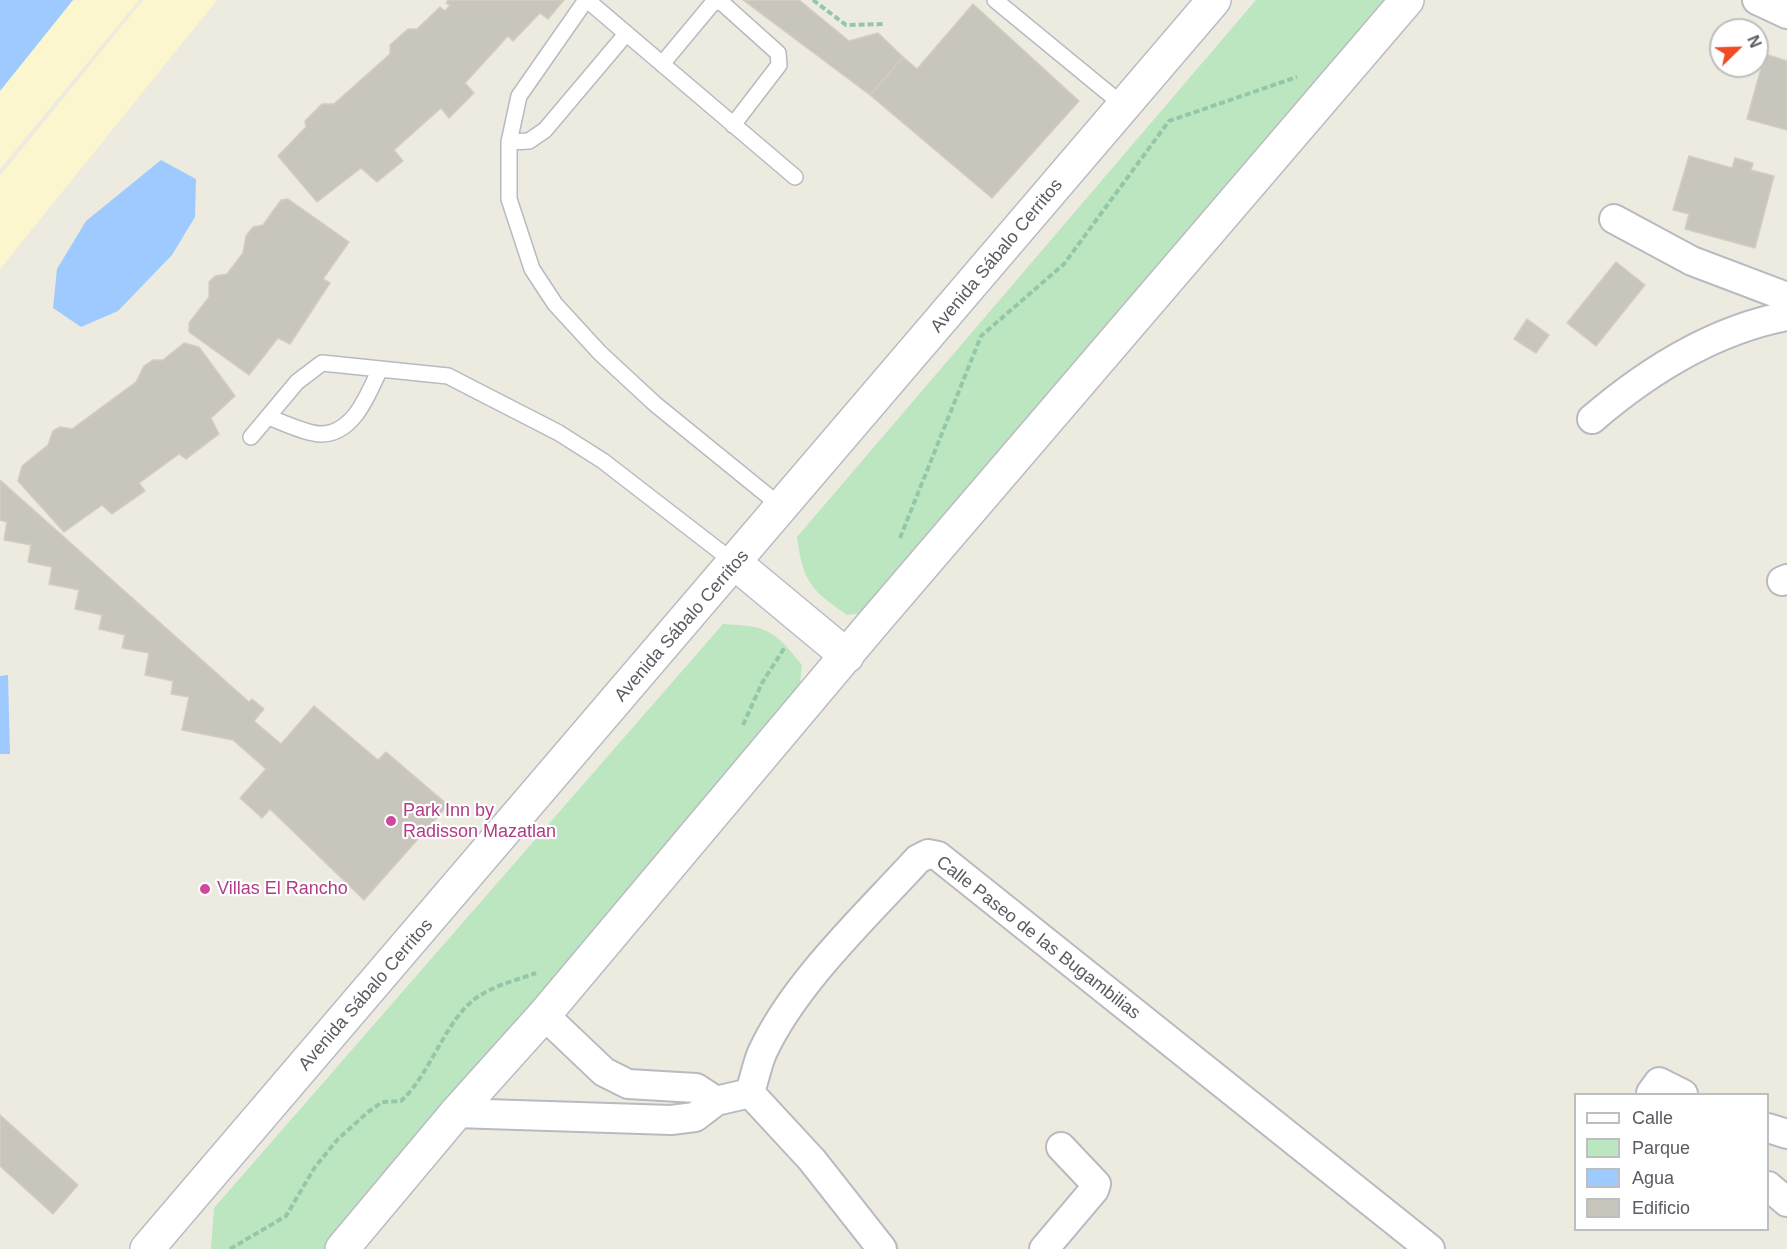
<!DOCTYPE html>
<html>
<head>
<meta charset="utf-8">
<style>
	body { margin:0 }
	#map { position:relative; width:1787px; height:1249px; overflow:hidden; background:#edebe0; font-family:Arial,sans-serif }
	canvas { display:block }
	.legend { position:absolute; left:1574px; top:1093px; width:195px; height:138px; box-sizing:border-box; background:#fff; border:2px solid #bdbec0; margin:0; padding:8px 10px; list-style:none; font-size:18px; color:#595c62 }
	.legend li { display:flex; align-items:center; gap:12px; height:30px }
	.legend b { width:30px; border:2px solid #bdbec0 }
	.north { position:absolute; left:1709px; top:18px; width:60px; height:60px; box-sizing:border-box; background:#fff; border:2px solid #bdbec0; border-radius:50%; rotate:67deg; font-size:16px; font-weight:700; line-height:24px; text-align:center; color:#595c62 }
	.north::after { content:''; display:block; margin:auto; width:21px; height:27px; background:#ef4b24; clip-path:polygon(50% 0,100% 100%,50% 72%,0 100%) }
</style>
</head>
<body>
<div id="map">
<canvas width="1787" height="1249"></canvas>
<ul class="legend">
<li><b style="height:8px;background:#fff"></b>Calle</li>
<li><b style="height:16px;background:#bbe6c0"></b>Parque</li>
<li><b style="height:16px;background:#9ecaff"></b>Agua</li>
<li><b style="height:16px;background:#c8c5bd"></b>Edificio</li>
</ul>
<div class="north">N</div>
</div>
<script>
const context = document.querySelector('canvas').getContext('2d');
context.lineJoin = 'round';
function fill(path, color) { context.fillStyle = color; context.fill(path, 'evenodd'); }
function stroke(path, color, width, dash) { context.strokeStyle = color; context.lineWidth = width; context.lineCap = dash ? 'butt' : 'round'; context.setLineDash(dash || []); context.stroke(path); }
function label(font, color, halo, rows, align = 'center') {
  context.font = font + ' Arial,sans-serif'; context.lineWidth = 4.5; context.setLineDash([]); context.textBaseline = 'middle'; context.strokeStyle = halo; context.fillStyle = color; for (const [text, x, y, turn = 0] of rows) {
    context.save(); context.translate(x, y); context.rotate((+turn || 0) * Math.PI / 180); context.textAlign = isNaN(turn) ? turn : align; if (halo) context.strokeText(text, 0, 0); context.fillText(text, 0, 0); context.restore();
  }
}
fill(new Path2D(`
	M1256 0H1398L878 611 847 615C811 590 803 582 797 537Z
	M723 624C768 626 774 630 802 665L799 692 334 1249H211L214 1208Z`), '#bbe6c0');
fill(new Path2D(`
	M73 0H139L0 169V91Z
	M143 0H217L0 269V176Z`), '#fbf6cd');
fill(new Path2D(`
	M0 0H73L0 91Z
	M161 160 196 179 195 217 172 255 118 311 81 327 53 308 57 269 86 221Z
	M8 675 10 754H0V676Z`), '#9ecaff');
const building = new Path2D(`
	M448 0H564L548 19 540 13 513 41 508 36 465 83 474 93 449 118 441 108 394 150 403 161 377 182 361 168 317 202 278 156 306 127 305 121 322 104H334L390 54V45L408 29H417L440 7 445 11 450 5 446 3Z
	M743 0H799L849 41 878 33 903 57 870 95Z
	M973 4 1079 101 992 198 870 95 903 57 917 69Z
	M1765 54 1787 61V130L1747 119Z
	M1689 156 1732 168 1735 158 1753 163 1751 170 1774 176 1755 248 1685 229 1689 214 1673 210Z
	M288 199 349 242 323 279 330 283 290 344 278 338 249 375 189 332V323L209 297V282L215 276 227 274 243 253 246 236 253 227 263 225 281 200Z
	M1616 262 1645 285 1596 346 1567 323Z
	M1527 319 1549 335 1536 353 1514 339Z
	M184 343 199 347 235 396 211 418 219 434 186 459 179 454 139 483 145 491 112 514 102 505 64 532 18 481 22 466 48 445 53 431 60 427 72 429 136 382 144 366 153 360H163Z
	M0 480 249 702 252 699 264 709 254 721 281 744 314 706 378 760 386 752 448 805 364 900 270 809 262 818 240 798 266 769 233 740 182 730 189 697 171 694 173 681 145 675 149 653 122 648 125 635 99 629 102 615 75 609 79 590 49 584 52 567 28 562 31 545 4 540 7 522 0 520Z
	M0 1115 78 1185 53 1214 0 1166Z`);
fill(building, '#c8c5bd');
stroke(building, '#d2cebf', 1.5);
const lane = new Path2D(`
	M586 0 519 96 509 142V199L532 269 555 304 600 353 655 404 783 508
	M587 0 795 177
	M995 0 1124 106
	M662 64 712 4 720 1 778 53 779 65 733 125
	M509 142 529 141 545 130 626 34
	M268 417C282 422 307 434 321 434 354 434 368 394 380 369
	M251 437 297 382 322 363 448 376 559 433 603 461 735 563`);
const street = new Path2D(`
	M1757 0 1787 14
	M1614 219 1692 261 1787 297
	M1592 419C1648 371 1713 330 1787 316
	M1782 581 1787 579
	M544 1015 604 1072 628 1084 696 1088 716 1101
	M750 1093C754 1080 757 1065 762 1053 794 983 866 916 918 859L928 854 938 856 1430 1249
	M750 1093 812 1160 882 1249
	M1653 1094 1651 1093 1659 1082 1683 1094
	M456 1113 671 1120 695 1117 716 1101 750 1093
	M1768 1128 1787 1134
	M1768 1186 1787 1202
	M1044 1249 1094 1190 1096 1184 1061 1147`);
const secondary = new Path2D(`
	M735 563 847 656
	M147 1249 1214 0
	M342 1249 456 1113 544 1015 870 627 1407 0`);
stroke(lane, '#b8bac0', 18);
stroke(street, '#b8bac0', 32);
stroke(secondary, '#b9bcc3', 36);
stroke(new Path2D(`
	M813 0 846 25 885 24
	M900 538 981 336 1064 264 1169 121 1297 77
	M743 725 762 683 785 647
	M230 1249 286 1216 315 1167 338 1139 368 1112 382 1102 401 1101C431 1074 446 1017 479 996 496 985 517 980 536 973`), '#94c7a9', 4, [6, 3]);
stroke(lane, '#fff', 15);
stroke(street, '#fff', 28);
stroke(secondary, '#fff', 33);
for (const [x, y, r, color] of [
	[391,821,6,"#d1479c"],
	[205,889,6,"#d1479c"]
]) { const dot = new Path2D(); dot.arc(x, y, r, 0, 2 * Math.PI); context.fillStyle = color; context.fill(dot); stroke(dot, '#fff', 2); }
label('18px', '#595c62', '#fff', [
	["Avenida Sábalo Cerritos",997,256,-50],
	["Avenida Sábalo Cerritos",682,626,-49],
	["Calle Paseo de las Bugambilias",1038,938,38],
	["Avenida Sábalo Cerritos",366,995,-49]
]);
label('18px', '#b23c85', '#fff', [
	["Park Inn by",403,811],
	["Radisson Mazatlan",403,832],
	["Villas El Rancho",217,889]
], 'left');
</script>
</body>
</html>
